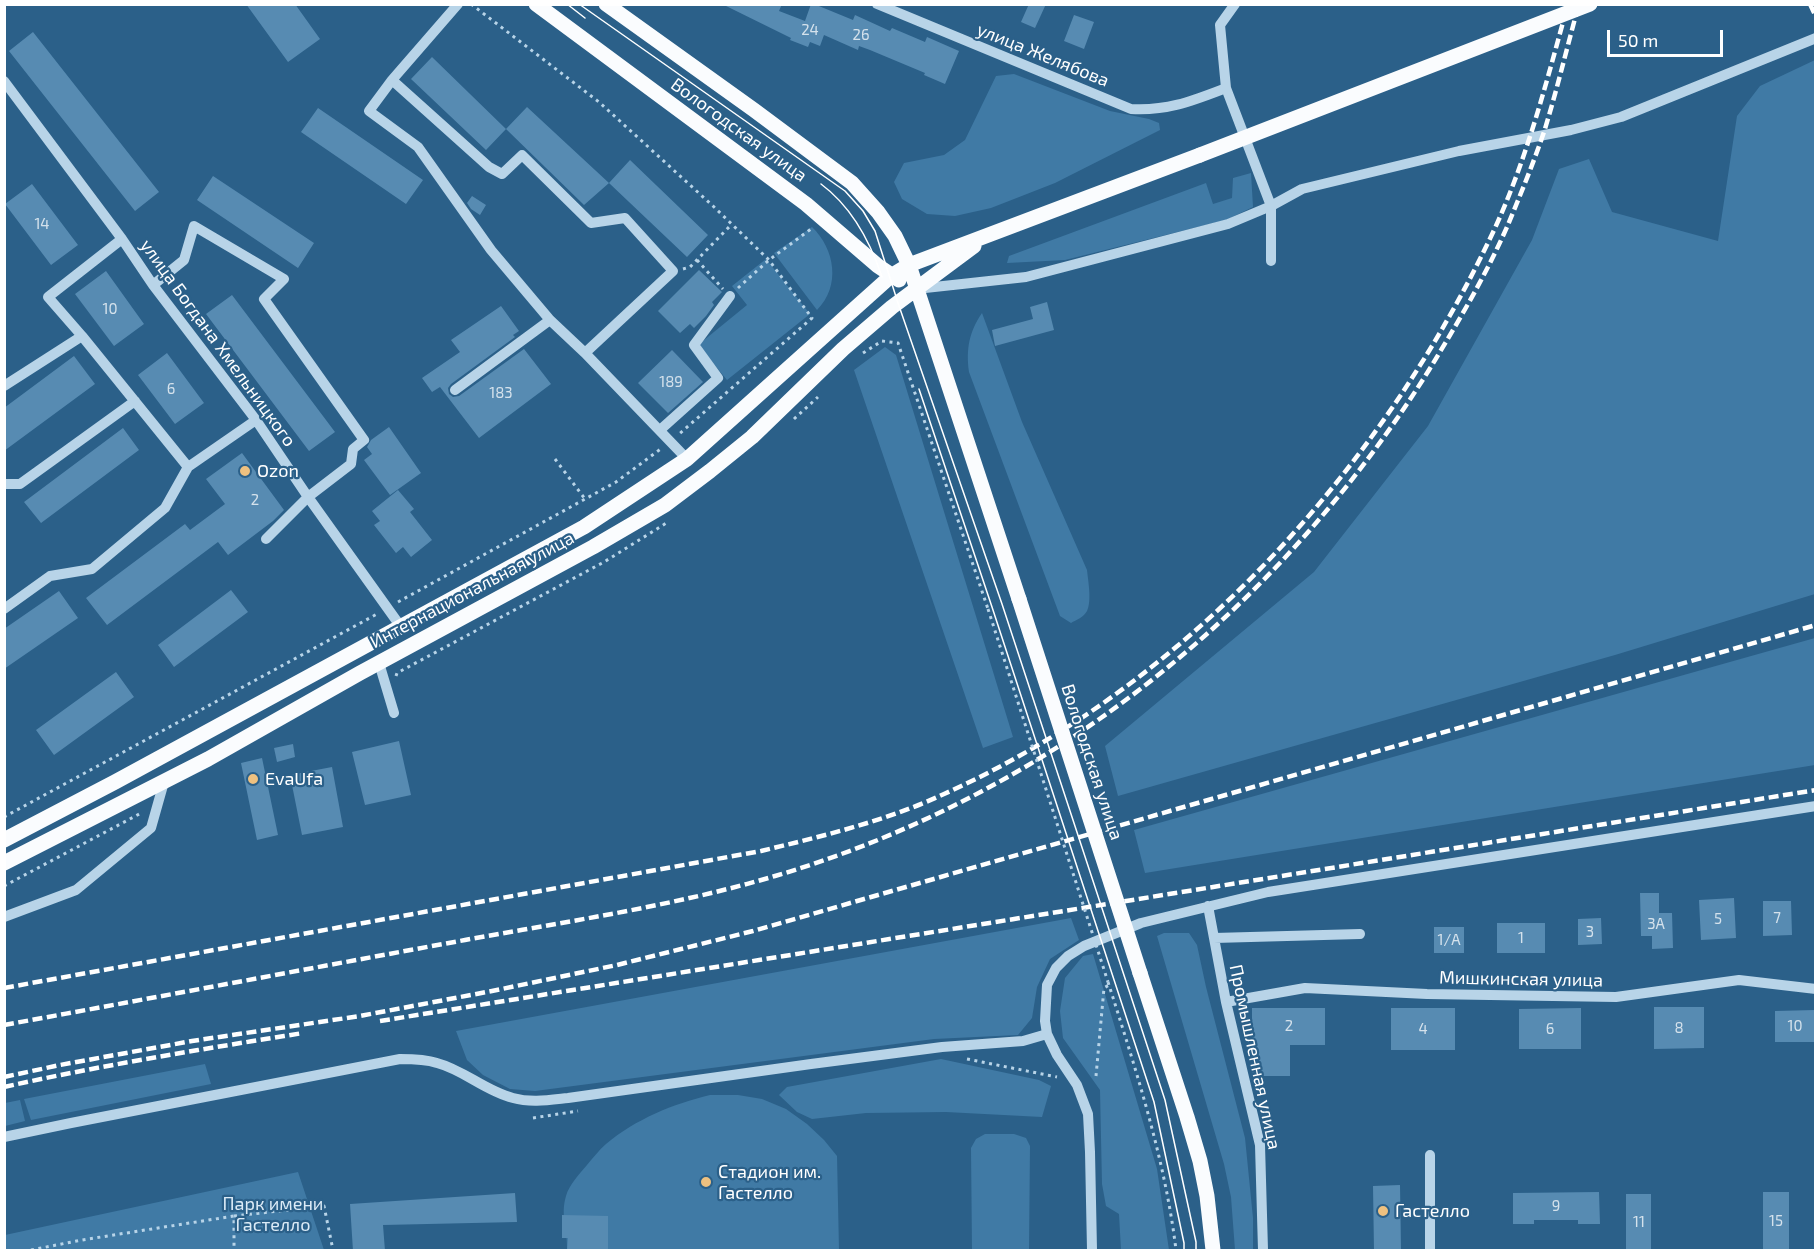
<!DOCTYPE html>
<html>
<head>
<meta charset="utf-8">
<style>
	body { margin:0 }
	#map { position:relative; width:1820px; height:1255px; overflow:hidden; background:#2b6089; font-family:"Exo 2",sans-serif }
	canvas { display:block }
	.frame { position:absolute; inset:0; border:6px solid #fff; pointer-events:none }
	.scale { position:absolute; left:1607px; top:30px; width:116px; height:27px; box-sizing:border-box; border:3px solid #fff; border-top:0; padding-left:8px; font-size:18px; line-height:21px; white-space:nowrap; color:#fff; -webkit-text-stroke:4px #2b6089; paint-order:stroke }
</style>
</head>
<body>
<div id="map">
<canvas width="1820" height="1255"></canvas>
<div class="frame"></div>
<div class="scale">50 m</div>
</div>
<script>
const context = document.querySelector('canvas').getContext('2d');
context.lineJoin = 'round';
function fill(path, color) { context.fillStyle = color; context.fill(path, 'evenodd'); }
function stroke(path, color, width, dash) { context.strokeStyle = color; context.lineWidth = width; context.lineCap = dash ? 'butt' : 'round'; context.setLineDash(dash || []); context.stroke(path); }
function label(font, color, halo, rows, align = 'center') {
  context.font = font + ' "Exo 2",sans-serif'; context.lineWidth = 4.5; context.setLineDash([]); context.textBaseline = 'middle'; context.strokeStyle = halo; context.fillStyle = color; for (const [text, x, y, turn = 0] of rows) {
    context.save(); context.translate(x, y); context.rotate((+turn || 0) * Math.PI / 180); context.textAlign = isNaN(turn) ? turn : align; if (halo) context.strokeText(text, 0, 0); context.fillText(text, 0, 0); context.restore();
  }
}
fill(new Path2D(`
	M1815 60V594L1615 655 1118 796 1105 746 1314 572 1428 426 1532 240 1559 169 1589 159 1612 212 1718 241 1737 116 1760 86Z
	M1014 74 1110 111 1149 119 1159 123 1160 130 1055 183 991 208 955 216 927 214 902 199 894 182 904 163 944 155 965 140 996 76Z
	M1251 173 1253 207 1226 220 1065 260 1007 263 1009 256 1206 183 1213 204 1232 198 1233 178Z
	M812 227C835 249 841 286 817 310L774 253Z
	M766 259 810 314 727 380 698 345 747 305 732 286Z
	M982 313 1022 422 1087 570C1088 580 1092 601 1087 611 1084 617 1076 620 1071 623L1060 616 969 372C966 349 969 332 982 313Z
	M885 347 896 355 1013 737 983 748 854 370Z
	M1815 638V765L1145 873 1134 830Z
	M1071 918 1079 940 1050 959 1037 987 1032 1018 1018 1035 934 1039 535 1091 510 1089 483 1075 467 1060 456 1031Z
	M1164 933H1189L1197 945 1206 987 1245 1138 1253 1218V1250H1235L1231 1197 1224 1164 1157 936Z
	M1093 954 1157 1169 1169 1250H1121L1119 1214 1106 1206 1102 1184 1100 1090 1063 1038 1060 1011 1065 978 1083 956Z
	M941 1059 1039 1080 1051 1086 1042 1117 946 1112 866 1113 812 1119 797 1112 779 1095 787 1087Z
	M205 1064 211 1084 31 1120 24 1099Z
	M710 1095H738L762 1099 786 1109 807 1124 824 1140 837 1156 839 1250H567C568 1230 560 1216 566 1196 569 1185 580 1173 587 1165 593 1158 599 1150 606 1144 636 1119 673 1104 710 1095Z
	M20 1100 25 1121 5 1126V1103Z
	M985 1134H1014L1026 1138 1030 1146 1029 1250H972L971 1148 976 1139Z
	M298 1172 324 1250H5V1235Z`), '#407aa5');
fill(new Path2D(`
	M246 4H295L320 39 288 62Z
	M722 4H782L779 11 805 21 811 4H814L853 20 855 15 890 31 892 28 925 42 927 37 959 51 945 84 924 75 925 73 870 50 859 46 858 50 824 35 820 46 810 42 808 47 790 40 791 38Z
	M1029 4H1046L1035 28 1021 22Z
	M1074 15 1094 22 1084 49 1064 41Z
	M33 32 159 192 135 211 9 51Z
	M432 57 506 129 486 150 411 79Z
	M527 107 609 183 584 205 506 129Z
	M318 108 423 180 406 204 301 132Z
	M630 160 708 235 687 257 609 183Z
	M213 176 314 243 298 268 197 200Z
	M32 184 78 245 51 265 5 204Z
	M472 196 486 205 480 215 471 209 467 203Z
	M699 270 722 292 712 302 714 305 706 316 694 328 690 324 680 333 658 311Z
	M106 271 144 324 114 346 75 294Z
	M232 295 335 432 309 451 206 314Z
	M1047 302 1054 330 995 346 992 330 1033 319 1030 307Z
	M501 306 519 331 513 335 515 337 451 384 448 388 449 394 453 397 459 396 524 349 551 384 479 438 440 387 432 392 422 378 460 352 451 340Z
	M672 350 703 382 668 413 638 383Z
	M167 353 204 403 175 424 138 375Z
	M74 356 95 384 4 451V408Z
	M389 427 421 473 390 495 364 460 372 454 367 447 371 440Z
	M123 428 139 450 41 523 24 502Z
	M242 453 284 510 273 521 228 555 218 542 107 625 86 598 185 524 190 530 225 504 206 479Z
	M398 490 414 509 410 512 432 540 411 557 403 547 396 553 374 525 380 521 372 511Z
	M231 590 248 612 174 667 158 645Z
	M59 591 78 618 4 669V629Z
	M116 672 134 697 54 755 36 730Z
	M399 741 411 795 365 805 352 752Z
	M293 744 295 757 277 762 274 748Z
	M262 758 278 835 257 840 241 763Z
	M332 767 343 827 302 835 290 775Z
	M1640 893H1659V913H1672L1673 948 1652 949V936H1641Z
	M1734 898 1736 938 1701 940 1699 900Z
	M1763 901H1791L1792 935 1763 936Z
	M1601 918 1602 944 1578 945V919Z
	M1497 923H1545V953H1497Z
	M1434 927H1464V953H1434Z
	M1654 1007H1704V1048L1654 1049Z
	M1252 1008H1325V1045H1290V1076H1252Z
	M1391 1008H1455V1050H1391Z
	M1581 1008V1049H1519V1009Z
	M1815 1010V1042H1775V1011Z
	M1400 1185 1401 1251H1374L1373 1186Z
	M1599 1192 1600 1224H1578V1220H1534V1224H1513V1193Z
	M1763 1192H1789V1251H1763Z
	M515 1193 517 1222 383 1225 385 1251H353L350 1204Z
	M1626 1194H1651V1251H1626Z
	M562 1215 608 1216V1251H567L568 1238H562Z`), '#578bb2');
stroke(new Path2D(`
	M471 4 599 102 713 206 769 260 812 318 678 435
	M697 260 723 289
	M683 269 690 267 732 224
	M738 288 769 260 811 229
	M863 353 882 341 898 343 988 609
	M794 419 818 397
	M555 459 585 499
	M398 602 616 482 662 448
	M396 676 397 673 604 562 668 522
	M4 817 377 614
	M4 886 143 812
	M1108 982C1136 1070 1165 1159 1176 1250
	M967 1059 1057 1077
	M1096 1076 1104 988 1109 985
	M533 1118 578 1111
	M234 1216 324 1206 333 1250
	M31 1250 82 1240 234 1216V1250`), '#b8d4e8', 3, [3, 4.5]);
stroke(new Path2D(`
	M458 4 392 80 489 167 502 174 522 155 591 223 625 218 673 271 585 353 687 459
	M877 4 1131 109C1168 111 1192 101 1226 88L1220 25 1235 4
	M392 80 369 111 418 147 491 250 550 320 585 353
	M4 81 122 239 153 285 256 420 308 497 401 627
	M1226 88 1271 206V261
	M153 285 184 260 194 226 284 279 264 299 364 440 353 449 351 464 308 497 266 539
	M916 289 1026 277 1228 224 1271 206 1302 189 1459 151 1571 130 1621 117 1816 38
	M4 386 82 336 48 297 122 239
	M455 390 550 320
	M660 430 718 378 694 345 730 296
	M188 467 256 420
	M4 484H20L135 401
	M4 609 50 576 92 569 165 508 188 467 82 336
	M379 663 394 713
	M1208 906 1226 1002 1260 1145 1263 1250
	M4 917 76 890 151 828 164 782
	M1214 938 1360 934
	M1226 1002 1305 988 1427 994 1616 997 1739 980 1816 989
	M4 1137 71 1123 400 1059C412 1059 425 1059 437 1063 464 1070 485 1091 513 1098 531 1103 549 1100 568 1098L811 1064 942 1047 1023 1041 1047 1034
	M1430 1155V1250
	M1092 1250 1090 1152 1088 1114 1077 1085 1057 1055 1047 1034 1045 1021 1047 985 1056 968 1068 956 1084 946 1141 923 1268 892 1816 806`), '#b8d4e8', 10);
stroke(new Path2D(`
	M536 4 806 204 878 266 899 280
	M606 4 754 110 852 183 878 212 895 236 909 265 1019 599
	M4 840 115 782 584 527 687 459 891 276 909 265 1200 155
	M4 863 208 759 360 673 593 547 665 505 710 471 752 437 843 349 892 307 974 246
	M1140 973 1187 1117 1200 1161 1207 1196 1213 1250`), '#fafcfe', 15);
stroke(new Path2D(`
	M567 4 585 18
	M579 4 845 191 863 211 875 231 898 303 1002 604 1165 1100 1196 1242V1250
	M821 184C852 207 870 241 882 277
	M919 389 992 607 1154 1102 1184 1243V1250`), '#fff', 1.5);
stroke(new Path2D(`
	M1810 4 1816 17
	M4 988 761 851C823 836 886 821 944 794 1187 685 1383 468 1495 228 1528 156 1547 80 1568 4
	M380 1021 1816 790
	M4 1025C158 997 312 968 465 940 569 921 674 906 775 876 1049 795 1278 611 1429 370 1457 324 1485 277 1507 227 1520 196 1533 164 1544 132 1557 90 1567 47 1579 4
	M4 1077 60 1065 192 1041 360 1016 492 991 617 965 753 931 1816 625
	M4 1087C103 1065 203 1049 303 1033`), '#fff', 4.5, [10, 4.5]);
stroke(new Path2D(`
	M988 609 1108 982`), '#b8d4e8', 3, [3, 4.5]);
stroke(new Path2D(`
	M1200 155 1590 4
	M1019 599 1140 973`), '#fafcfe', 15);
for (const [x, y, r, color] of [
	[245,471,6,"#eec180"],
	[253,779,6,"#eec180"],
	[706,1182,6,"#eec180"],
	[1383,1211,6,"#eec180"]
]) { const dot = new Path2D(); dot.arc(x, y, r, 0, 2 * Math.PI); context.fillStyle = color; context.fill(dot); stroke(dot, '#2b6089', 2); }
label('15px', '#d5e2ec', null, [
	["24",810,30],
	["26",861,35],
	["14",42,224],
	["10",110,309],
	["189",671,382],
	["6",171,389],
	["183",501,393],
	["2",255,500],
	["7",1777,918],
	["5",1718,919],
	["3А",1656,924],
	["3",1590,932],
	["1",1521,938],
	["1/А",1449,940],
	["2",1289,1026],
	["10",1795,1026],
	["8",1679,1028],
	["4",1423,1029],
	["6",1550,1029],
	["9",1556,1206],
	["15",1776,1221],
	["11",1639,1222]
]);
label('18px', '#fff', '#2b6089', [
	["улица Желябова",1043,55,22],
	["Вологодская улица",739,130,36],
	["улица Богдана Хмельницкого",218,343,54],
	["Интернациональная улица",472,590,-28],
	["Вологодская улица",1092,762,72],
	["Мишкинская улица",1521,979,1],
	["Промышленная улица",1255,1057,78]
]);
label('18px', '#fff', '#2b6089', [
	["Ozon",257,471],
	["EvaUfa",265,779],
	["Стадион им.",718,1172],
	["Гастелло",718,1193],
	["Гастелло",1395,1211]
], 'left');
label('18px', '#dcebf7', '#2b6089', [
	["Парк имени",273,1204],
	["Гастелло",273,1225]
]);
</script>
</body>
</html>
